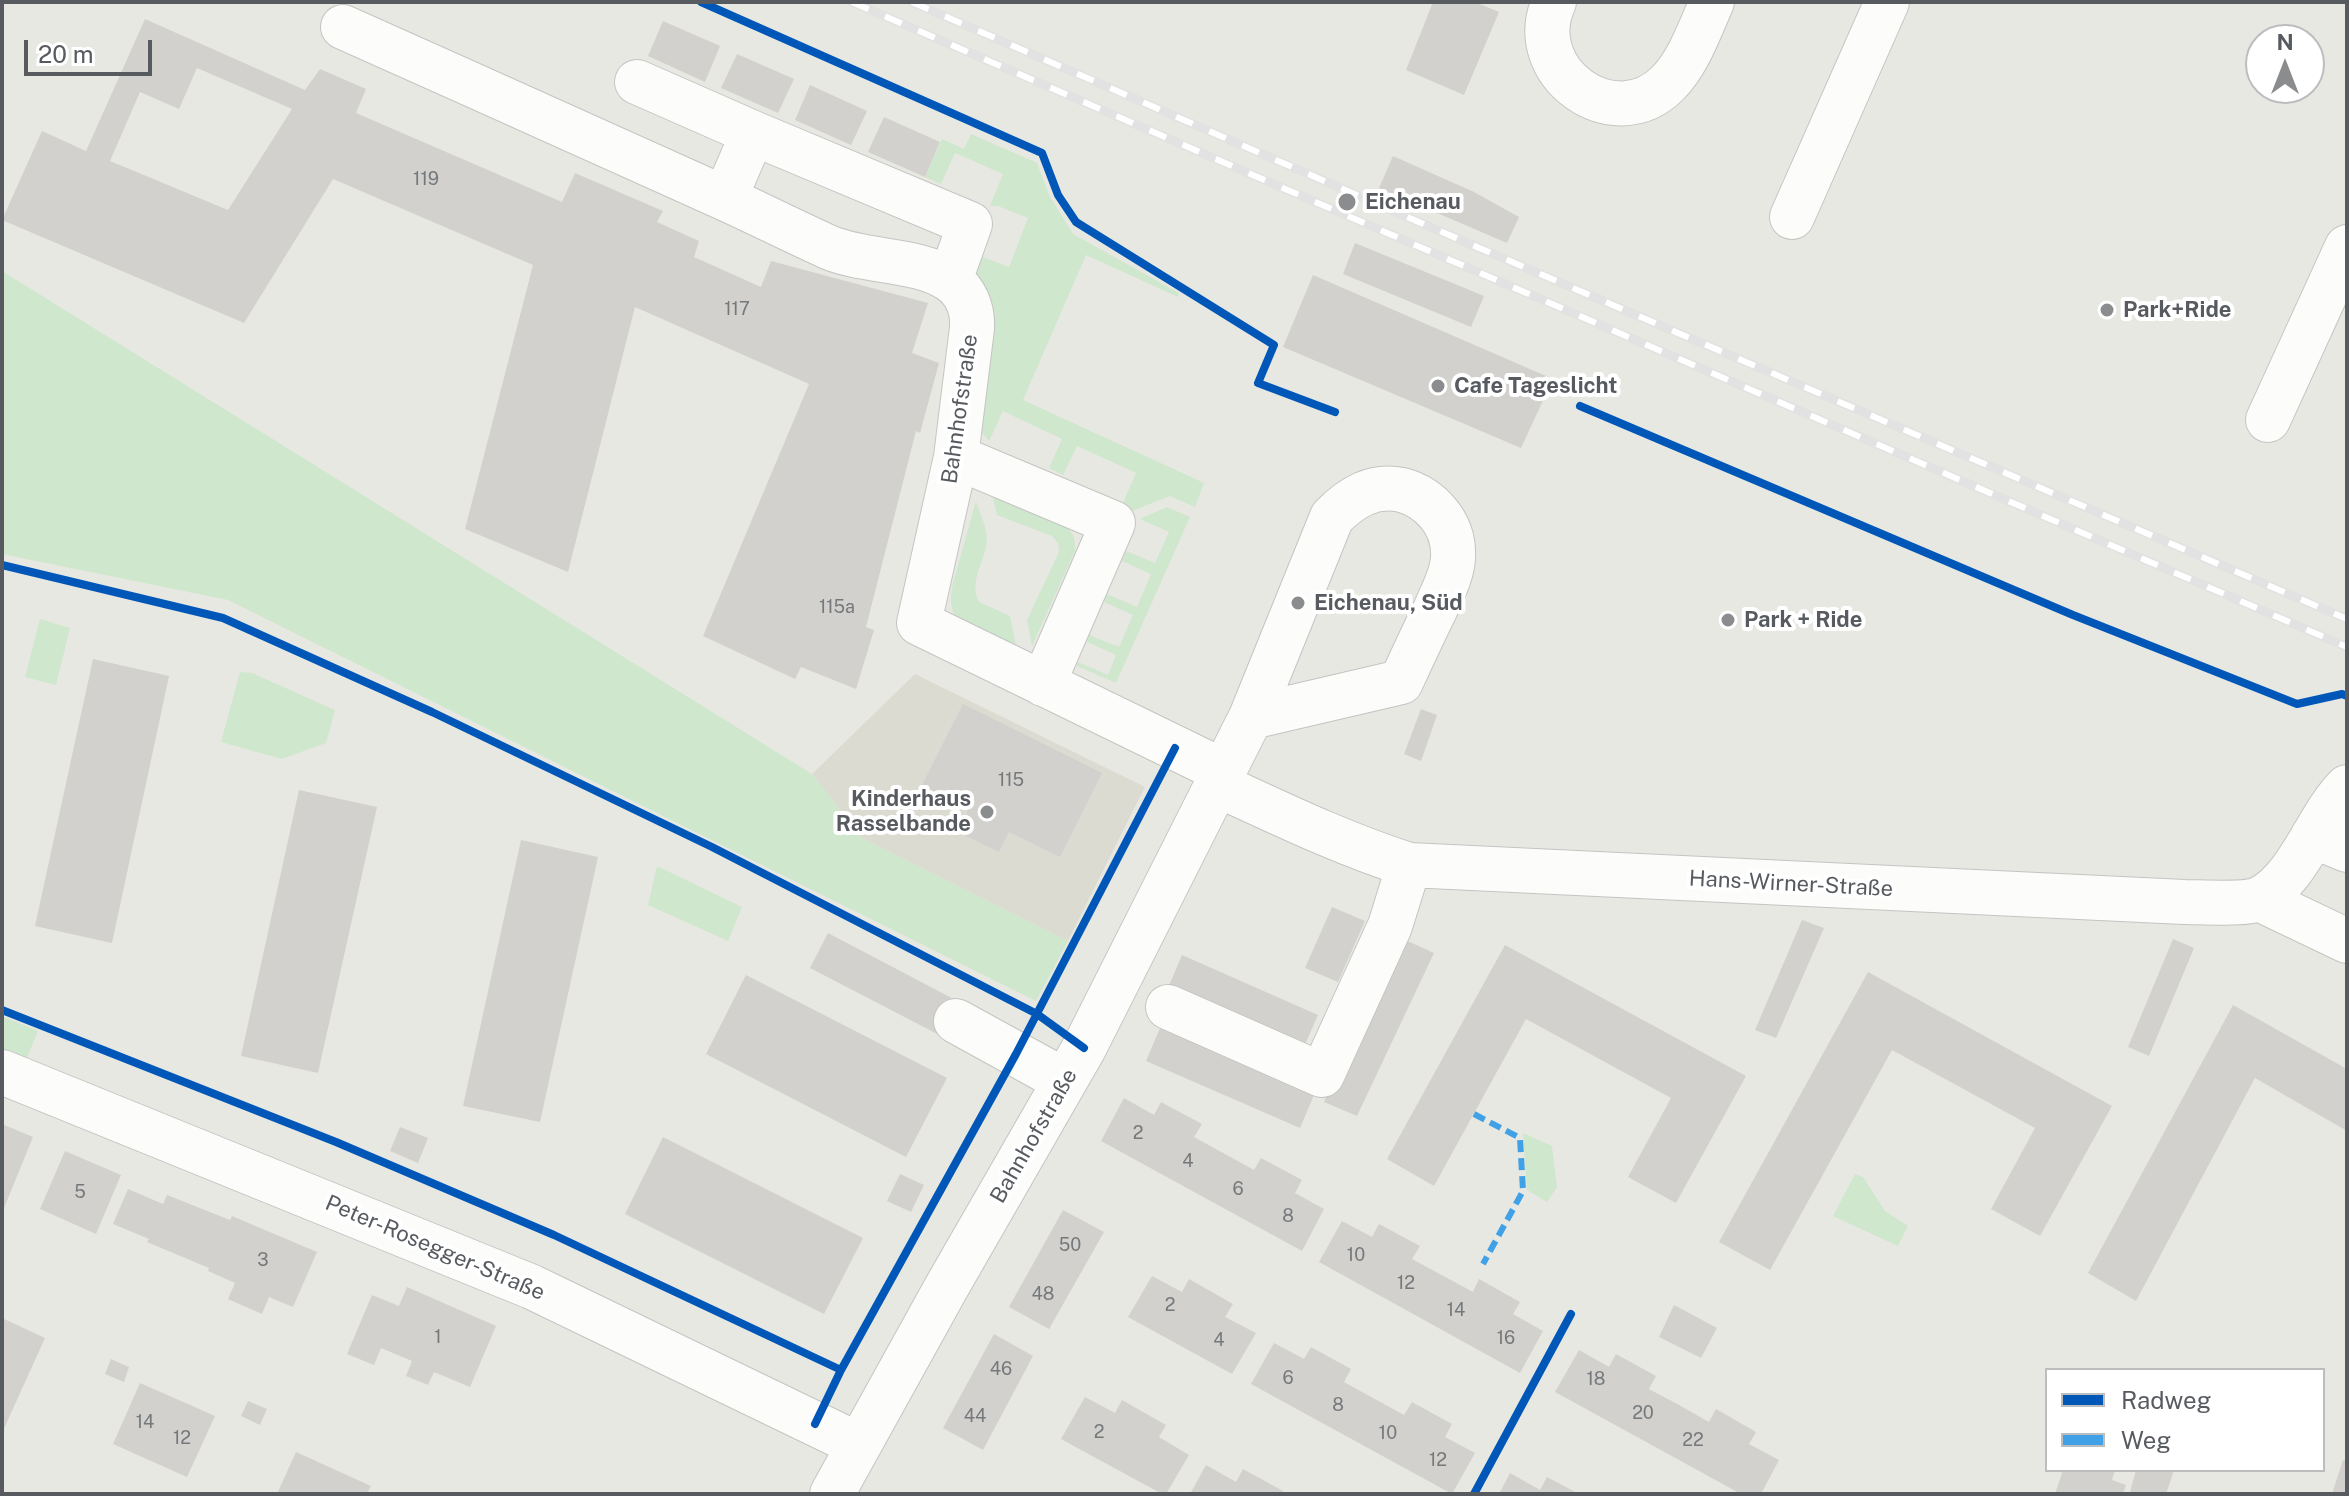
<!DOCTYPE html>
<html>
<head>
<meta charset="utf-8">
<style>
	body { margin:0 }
	#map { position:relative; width:2349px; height:1496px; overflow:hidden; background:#e8e8e2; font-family:"Public Sans",sans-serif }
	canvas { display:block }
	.frame { position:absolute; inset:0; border:4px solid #575b60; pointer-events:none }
	.legend { position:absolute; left:2045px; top:1368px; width:280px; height:104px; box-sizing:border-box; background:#fff; border:2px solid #bcbdbf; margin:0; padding:10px 14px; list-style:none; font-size:24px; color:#575b60 }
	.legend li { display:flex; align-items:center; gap:16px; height:40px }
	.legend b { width:40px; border:2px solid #bcbdbf }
	.north { position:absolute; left:2245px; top:24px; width:80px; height:80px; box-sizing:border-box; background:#fff; border:2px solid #bcbdbf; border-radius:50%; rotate:0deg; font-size:22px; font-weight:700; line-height:32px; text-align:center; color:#575b60 }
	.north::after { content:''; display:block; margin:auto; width:28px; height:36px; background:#8a8c8e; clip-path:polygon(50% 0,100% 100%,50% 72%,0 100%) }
	.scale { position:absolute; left:24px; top:40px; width:128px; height:36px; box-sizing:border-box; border:4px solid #575b60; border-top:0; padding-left:10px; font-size:24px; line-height:28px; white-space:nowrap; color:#575b60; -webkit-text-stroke:6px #fff; paint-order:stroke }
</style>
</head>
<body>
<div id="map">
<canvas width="2349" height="1496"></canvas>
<div class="frame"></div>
<ul class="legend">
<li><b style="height:10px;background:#0057b8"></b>Radweg</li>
<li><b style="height:10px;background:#41a1e6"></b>Weg</li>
</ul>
<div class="north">N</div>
<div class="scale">20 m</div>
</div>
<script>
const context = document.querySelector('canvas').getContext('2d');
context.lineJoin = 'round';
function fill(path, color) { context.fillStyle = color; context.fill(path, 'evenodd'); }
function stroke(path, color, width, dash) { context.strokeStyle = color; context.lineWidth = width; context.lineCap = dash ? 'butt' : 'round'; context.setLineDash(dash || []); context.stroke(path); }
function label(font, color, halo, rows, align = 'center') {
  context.font = font + ' "Public Sans",sans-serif'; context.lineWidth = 8; context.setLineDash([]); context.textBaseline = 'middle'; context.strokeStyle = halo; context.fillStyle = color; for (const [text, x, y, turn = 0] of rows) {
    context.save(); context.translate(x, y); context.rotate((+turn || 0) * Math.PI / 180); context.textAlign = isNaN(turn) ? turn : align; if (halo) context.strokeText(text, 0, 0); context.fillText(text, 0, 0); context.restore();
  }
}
fill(new Path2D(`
	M915 674 1145 787 1068 941 862 838 812 774Z`), '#dbdbd1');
fill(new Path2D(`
	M971 134 1037 163 1049 195 1073 234 1179 293 1178 297 1086 255 1023 400 1204 483 1195 507 1170 496 1132 511 1123 503 1136 473 1077 446 1063 475 1049 468 1062 439 1003 411 989 441 978 428 971 276 977 255 1009 267 1028 218 998 206H990L1003 174 955 153 941 184 925 177 942 139 964 149Z
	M2 271 812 774 862 838 1068 941 1036 1001 228 600 2 554Z
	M992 493C1015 501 1058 512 1071 532 1075 537 1075 545 1075 551L1032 646 1027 620 1059 552 1058 543 1052 536 997 515Z
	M976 501C979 512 987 527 987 539 986 561 968 580 979 602L1010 616 1016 646 955 617C950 605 950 596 953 583Z
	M1167 507 1190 517 1116 683 1077 666 1078 662 1108 675 1116 655 1087 642 1089 635 1119 647 1133 615 1104 602 1107 594 1137 607 1151 574 1122 561 1126 551 1155 563 1169 532 1140 519Z
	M40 619 70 628 56 685 25 677Z
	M240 672 252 673 335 710 326 743 282 759 221 742Z
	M657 866 742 907 728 941 648 905Z
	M2 1016 38 1031 26 1060 2 1050Z
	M1523 1133 1552 1146 1557 1187 1547 1202 1527 1190Z
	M1855 1174 1863 1177 1885 1211 1908 1226 1898 1246 1833 1216Z`), '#cee7cd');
fill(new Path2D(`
	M1433 2H1475L1499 12 1464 95 1406 70Z
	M145 19 305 90 320 69 366 89 356 113 562 202 575 173 663 211 657 222 699 241 694 257 761 287 771 261 928 303 912 353 939 363 920 433 916 431 866 627 874 630 856 689 801 667 795 679 703 636 809 384 635 307 568 572 465 529 533 265 333 179 244 323 2 220 42 131 86 151ZM197 68 292 109 228 210 110 161 140 92 179 109Z
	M663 21 720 46 705 82 648 56Z
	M737 54 794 79 778 113 721 88Z
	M810 85 867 111 851 145 795 120Z
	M884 117 940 142 925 177 868 152Z
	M1393 156 1474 192 1519 217 1507 243 1379 188Z
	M1355 243 1484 296 1471 327 1343 274Z
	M1313 275 1553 379 1521 448 1283 347Z
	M93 659 169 676 112 943 35 926Z
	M963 704 1102 773 1060 857 1009 832 999 852 958 832 968 811 921 787Z
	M1421 709 1437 715 1421 761 1404 754Z
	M299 790 377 807 318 1073 241 1056Z
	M521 840 598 857 540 1122 463 1106Z
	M1332 907 1365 921 1338 982 1305 968Z
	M1802 920 1824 928 1776 1038 1755 1030Z
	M828 933 965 1005 947 1039 810 968Z
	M1401 938 1434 953 1357 1116 1324 1102Z
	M2173 939 2194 948 2149 1056 2128 1047Z
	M1505 945 1746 1076 1676 1203 1628 1177 1671 1098 1526 1019 1434 1186 1387 1159Z
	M1182 955 1318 1015 1303 1049 1168 988Z
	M1868 972 2112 1106 2040 1236 1991 1209 2035 1128 1892 1050 1770 1270 1719 1242Z
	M746 975 947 1078 906 1157 706 1054Z
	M2233 1005 2347 1069V1131L2255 1078 2136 1301 2088 1273Z
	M1160 1028 1314 1095 1300 1128 1146 1061Z
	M1124 1098 1154 1115 1161 1102 1202 1124 1194 1137 1254 1170 1261 1158 1302 1180 1295 1193 1324 1209 1302 1251 1101 1141Z
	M2 1124 33 1137 2 1213Z
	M400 1127 428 1138 418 1163 390 1151Z
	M663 1137 863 1238 824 1314 625 1214Z
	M65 1151 121 1175 96 1234 40 1209Z
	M900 1174 924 1185 911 1212 887 1201Z
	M128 1189 163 1204 167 1195 230 1220 232 1216 317 1252 293 1307 269 1297 262 1314 228 1299 235 1283 208 1271 209 1268 147 1242 149 1239 113 1224Z
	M1063 1210 1104 1232 1049 1329 1009 1307Z
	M1342 1221 1372 1237 1379 1224 1420 1246 1412 1259 1473 1292 1479 1279 1520 1302 1513 1314 1543 1331 1520 1373 1319 1262Z
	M1152 1276 1182 1292 1189 1279 1233 1304 1225 1317 1256 1333 1232 1374 1128 1317Z
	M407 1287 496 1326 470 1387 434 1372 428 1385 406 1376 412 1361 381 1348 374 1365 347 1354 372 1295 399 1306Z
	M1674 1305 1717 1328 1701 1358 1659 1337Z
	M2 1318 45 1338 2 1433Z
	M994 1334 1033 1356 983 1450 943 1428Z
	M1274 1343 1304 1359 1311 1347 1351 1369 1344 1382 1404 1415 1412 1402 1452 1424 1445 1437 1475 1453 1452 1494 1251 1384Z
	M1579 1350 1609 1367 1616 1354 1656 1376 1649 1389 1679 1405 1709 1422 1716 1409 1756 1432 1749 1444 1779 1460 1761 1494H1741L1555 1392Z
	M111 1359 129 1367 124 1382 105 1374Z
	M140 1383 215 1416 187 1477 113 1444Z
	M1085 1397 1115 1413 1122 1400 1166 1425 1159 1437 1189 1455 1166 1494H1162L1061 1439Z
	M248 1401 267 1409 260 1425 241 1416Z
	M296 1452 371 1486 367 1494H277Z
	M2343 1460 2347 1461V1494H2332Z
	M1206 1465 1236 1482 1243 1469 1283 1491 1282 1494H1190Z
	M2063 1470H2115L2112 1480 2126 1485 2123 1494H2055Z
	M2136 1470H2174L2166 1494 2130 1492Z
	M1510 1473 1540 1490 1547 1477 1579 1494H1499Z`), '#d2d1cd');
const minor = new Path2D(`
	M1554 2C1522 72 1614 138 1668 83 1689 62 1700 28 1712 2
	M343 27C470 84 597 140 724 198 759 214 793 231 828 247 865 263 917 258 950 280 966 291 973 309 972 328L956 457 919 623 1225 772
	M637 82 753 133 970 224 950 280
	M725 198 753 133
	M1792 217 1887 2
	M2268 420 2347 247
	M956 457 1113 523 1043 684
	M1218 785C1281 814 1343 844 1409 865L2184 902C2202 902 2245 905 2259 899 2298 881 2317 817 2347 787
	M2313 836 2347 850
	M2259 899 2347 941
	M1168 1007 1322 1075 1390 926 1409 865
	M956 1021 1065 1081
	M2 1072 532 1287 859 1445
	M832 1494 946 1288 1084 1048 1251 717 1332 517C1352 497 1373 484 1402 490 1417 494 1428 501 1438 513 1449 526 1454 541 1453 558 1452 576 1442 593 1435 610 1423 634 1412 658 1401 682L1251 717`);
stroke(minor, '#c4c4c3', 46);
stroke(minor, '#fcfcfb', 44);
const rail = new Path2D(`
	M852 2 2347 647
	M912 2 1428 226 2347 619`);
stroke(rail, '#e1e2e1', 9);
stroke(rail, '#fff', 6, [18]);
stroke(new Path2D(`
	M1474 1114 1520 1138 1523 1191 1483 1264`), '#41a1e6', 6, [12, 6]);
stroke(new Path2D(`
	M701 2 1042 153 1058 195 1076 222 1274 345 1258 383 1335 412
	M1580 406 2073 615 2297 704 2342 694 2347 696
	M2 565 223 618 432 712 712 847 1037 1014 1084 1048
	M2 1010 336 1142 554 1235 841 1370
	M815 1424 841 1370 1016 1054 1175 748
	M1474 1494 1571 1314`), '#0057b8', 8);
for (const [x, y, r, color] of [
	[1347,202,10,"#8a8c8e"],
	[2107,310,8,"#8a8c8e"],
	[1438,386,8,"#8a8c8e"],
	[1298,603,8,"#8a8c8e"],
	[1728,620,8,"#8a8c8e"],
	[987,812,8,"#8a8c8e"]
]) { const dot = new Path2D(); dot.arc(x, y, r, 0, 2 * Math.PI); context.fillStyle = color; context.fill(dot); stroke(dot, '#fff', 3); }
label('18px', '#76797c', null, [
	["119",426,179],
	["117",737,309],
	["115a",837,607],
	["115",1011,780],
	["2",1138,1133],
	["4",1188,1161],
	["6",1238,1189],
	["5",80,1192],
	["8",1288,1216],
	["50",1070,1245],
	["10",1356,1255],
	["3",263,1260],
	["12",1406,1283],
	["48",1043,1294],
	["2",1170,1305],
	["14",1456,1310],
	["1",438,1337],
	["16",1506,1338],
	["4",1219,1340],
	["46",1001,1369],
	["6",1288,1378],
	["18",1596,1379],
	["8",1338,1405],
	["20",1643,1413],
	["44",975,1416],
	["14",145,1422],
	["2",1099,1432],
	["10",1388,1433],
	["12",182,1438],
	["22",1693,1440],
	["12",1438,1460]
]);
label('bold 22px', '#575b60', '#fff', [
	["Eichenau",1365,202],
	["Park+Ride",2123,310],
	["Cafe Tageslicht",1454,386],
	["Eichenau, Süd",1314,603],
	["Park + Ride",1744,620],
	["Kinderhaus",971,799,"right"],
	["Rasselbande",971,824,"right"]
], 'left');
label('22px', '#575b60', '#fff', [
	["Bahnhofstraße",960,409,-82],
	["Hans-Wirner-Straße",1791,884,3],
	["Bahnhofstraße",1034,1136,-60],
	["Peter-Rosegger-Straße",435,1248,23]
]);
</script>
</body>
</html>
